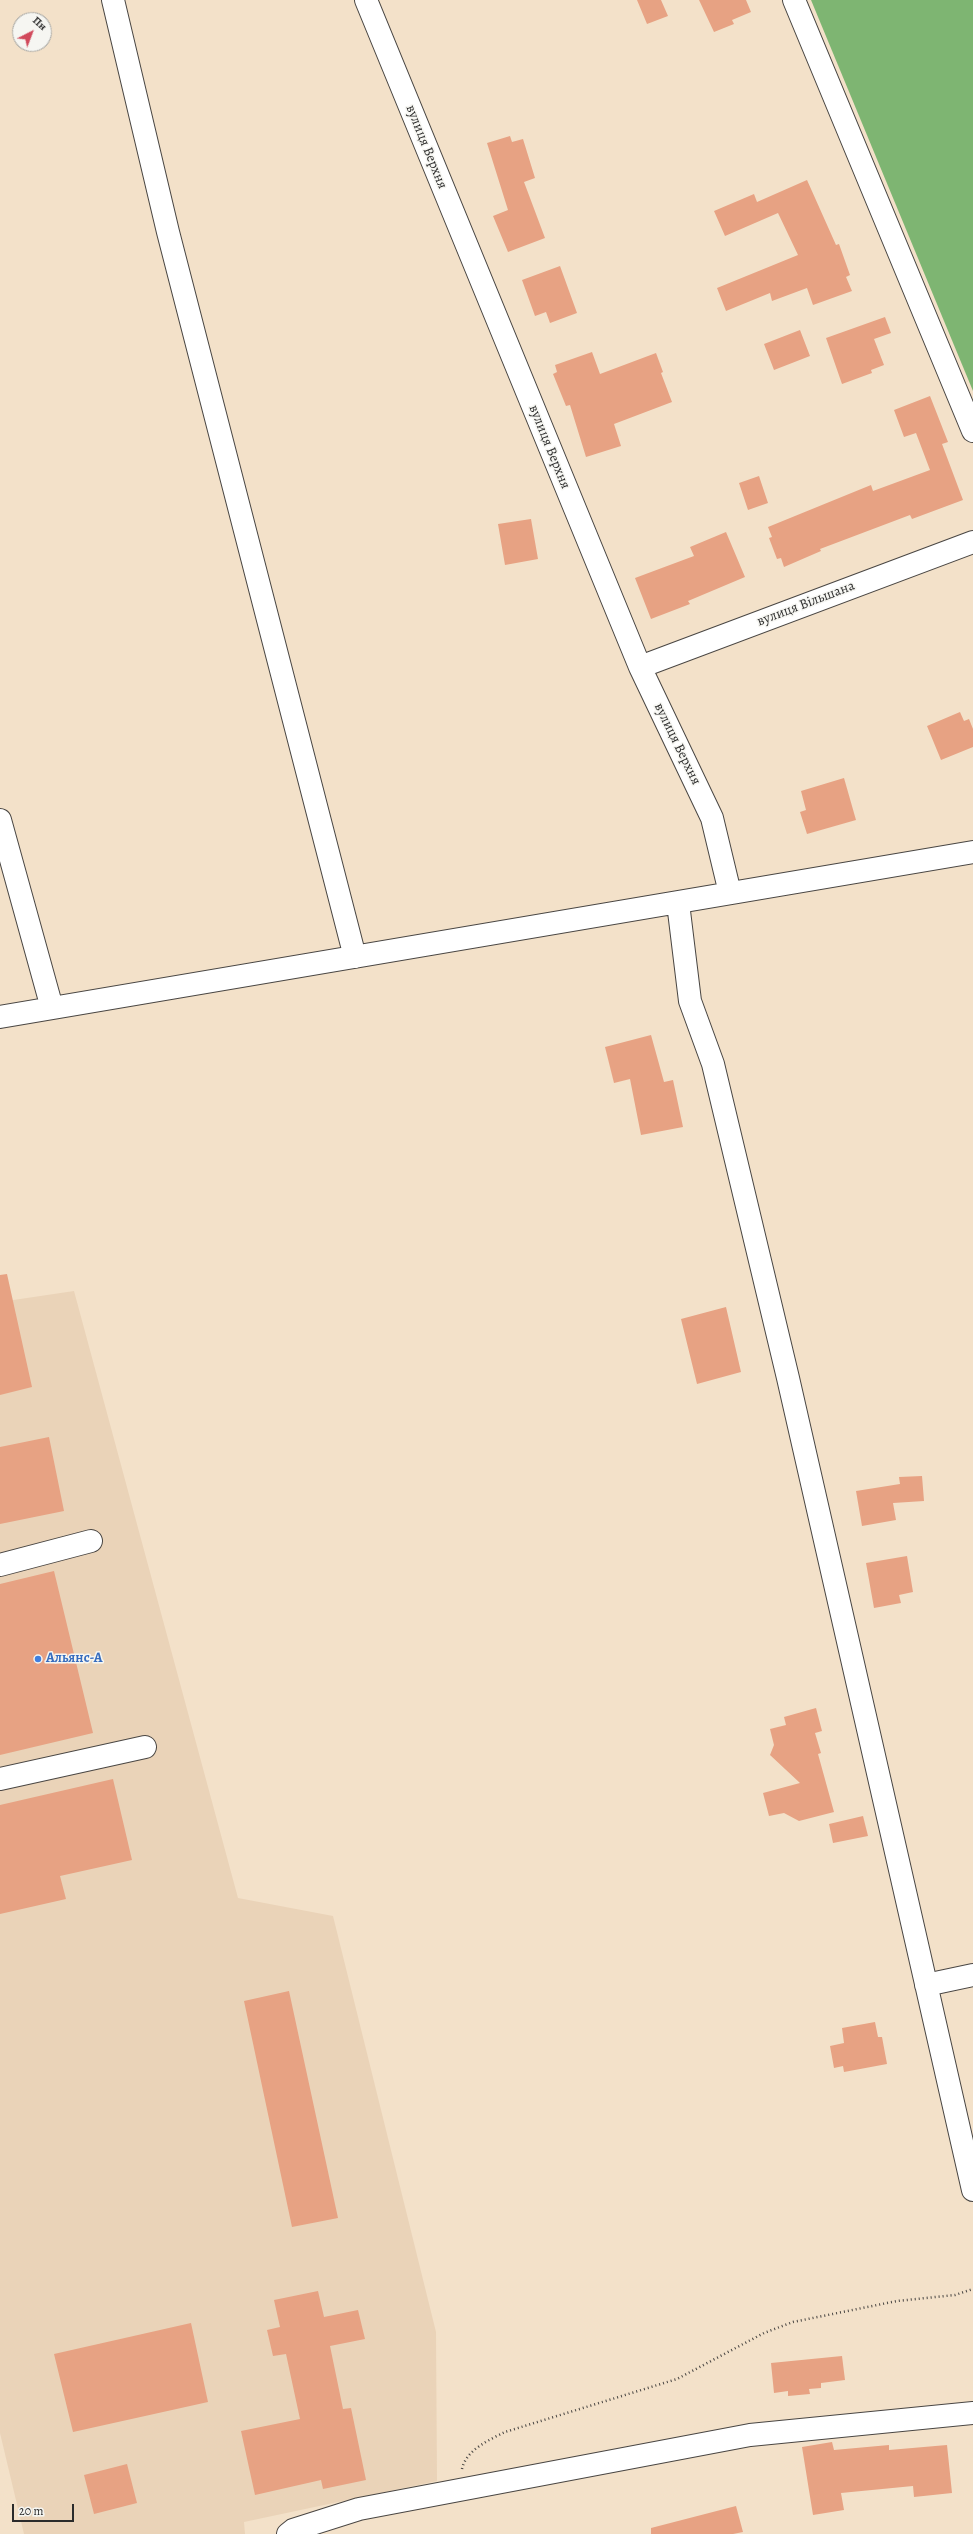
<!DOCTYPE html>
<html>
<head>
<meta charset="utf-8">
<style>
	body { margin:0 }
	#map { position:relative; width:973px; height:2534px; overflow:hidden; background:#f3e1c9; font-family:Alegreya,serif }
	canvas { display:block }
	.north { position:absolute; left:12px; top:12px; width:40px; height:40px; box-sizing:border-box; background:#f6f6f2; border:1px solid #a5a5a2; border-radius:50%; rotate:42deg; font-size:11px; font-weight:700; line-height:16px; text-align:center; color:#2b2b2b }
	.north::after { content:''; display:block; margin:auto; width:14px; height:18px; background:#d1495b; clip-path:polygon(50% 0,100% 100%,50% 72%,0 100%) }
	.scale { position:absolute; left:12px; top:2504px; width:62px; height:18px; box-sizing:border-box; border:2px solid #2b2b2b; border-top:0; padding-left:5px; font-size:12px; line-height:14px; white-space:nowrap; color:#2b2b2b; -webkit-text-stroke:3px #f6f6f2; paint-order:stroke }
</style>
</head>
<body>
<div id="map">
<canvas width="973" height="2534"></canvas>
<div class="north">Пн</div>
<div class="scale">20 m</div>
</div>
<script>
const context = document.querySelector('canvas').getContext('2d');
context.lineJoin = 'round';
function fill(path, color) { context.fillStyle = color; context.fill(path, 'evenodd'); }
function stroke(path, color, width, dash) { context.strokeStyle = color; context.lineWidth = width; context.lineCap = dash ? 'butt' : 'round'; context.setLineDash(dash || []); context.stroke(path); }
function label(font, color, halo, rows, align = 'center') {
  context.font = font + ' Alegreya,serif'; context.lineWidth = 3; context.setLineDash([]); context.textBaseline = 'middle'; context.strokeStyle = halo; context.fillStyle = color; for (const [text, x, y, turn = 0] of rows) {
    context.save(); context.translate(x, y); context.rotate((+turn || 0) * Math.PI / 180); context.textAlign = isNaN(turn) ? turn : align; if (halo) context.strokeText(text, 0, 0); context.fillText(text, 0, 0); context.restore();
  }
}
fill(new Path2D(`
	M74 1291 238 1898 333 1916 436 2332 437 2481 244 2522 245 2534H24L0 2433V1302Z`), '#ead3b8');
fill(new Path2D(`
	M811 0H973V391Z`), '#7eb572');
fill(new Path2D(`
	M637 0H661L668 16 647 24Z
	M699 0H746L751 12 732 20 734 24 714 32Z
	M510 136 512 142 523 139 535 178 524 182 545 238 508 252 493 216 508 210 487 143Z
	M807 180 836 245 839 244 850 275 846 277 852 291 813 305 807 288 772 301 770 293 726 311 717 288 798 255 778 213 725 236 714 211 754 194 757 202Z
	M560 266 577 313 550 323 546 312 535 316 522 280Z
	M885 317 891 333 874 339 884 365 871 370 872 373 842 384 826 338Z
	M800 330 810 356 774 370 764 344Z
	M592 352 600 374 656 353 663 372 661 373 672 402 614 424 621 446 586 457 570 405 566 406 553 374 557 372 555 365Z
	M930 396 948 442 942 444 963 500 912 519 910 515 820 549 821 551 784 567 781 558 777 559 769 538 772 537 768 527 871 485 873 491 930 470 916 433 904 437 894 410Z
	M759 476 768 503 748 510 739 483Z
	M531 519 538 559 505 565 498 524Z
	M726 532 745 577 688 601 690 604 651 619 635 578 694 556 690 547Z
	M960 712 964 721 969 719 973 729V747L941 760 927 726Z
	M844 778 856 820 807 834 800 812 806 810 801 791Z
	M651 1035 664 1082 673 1080 683 1127 641 1135 630 1079 614 1083 605 1047Z
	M7 1274 32 1387 0 1395V1275Z
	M726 1307 741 1372 697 1384 681 1319Z
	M49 1437 64 1511 0 1524V1447Z
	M922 1476 924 1501 893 1503 896 1520 862 1526 856 1491 900 1484 899 1477Z
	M907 1556 913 1592 899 1595 901 1603 874 1608 866 1563Z
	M54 1571 93 1733 0 1755V1584Z
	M816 1708 822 1731 815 1733 821 1753 818 1754 834 1812 799 1821 784 1813 769 1816 763 1793 800 1783 770 1755 774 1745 770 1729 786 1725 784 1717Z
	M113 1779 132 1860 60 1876 66 1899 0 1914V1805Z
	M863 1816 868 1836 833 1843 829 1824Z
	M289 1991 338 2218 292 2227 244 2001Z
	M875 2022 878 2037H882L887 2064 844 2072 843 2066 834 2068 830 2046 844 2043 842 2028Z
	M318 2291 324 2317 358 2310 365 2339 330 2346 343 2409 351 2408 366 2480 323 2489 321 2480 255 2495 241 2431 300 2419 286 2354 273 2356 267 2330 280 2327 274 2300Z
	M191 2323 208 2402 73 2432 54 2354Z
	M842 2356 845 2380 821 2383V2388L809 2389 810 2394 788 2396V2391L774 2393 771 2363Z
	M832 2442 834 2450 889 2445V2450L947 2445 952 2493 914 2497 913 2486 841 2493 844 2510 813 2515 802 2447Z
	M127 2464 137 2503 94 2514 84 2475Z
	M736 2506 743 2532 733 2534H651V2528Z`), '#e7a283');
const minor = new Path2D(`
	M113 0 168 232 355 957
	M366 0 640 667 712 818 730 893
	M794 0 973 431
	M640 667 973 542
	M0 820 52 1008
	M678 903 690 1001 713 1064 788 1378 973 2190
	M0 1017 973 852
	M0 1565 91 1541
	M0 1779 145 1747
	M926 1985 973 1975
	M288 2534 293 2530 359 2509 750 2435 973 2413`);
stroke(minor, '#494643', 24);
stroke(new Path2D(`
	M462 2469C466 2450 489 2440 505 2432L677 2379 764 2333 793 2322 897 2301 955 2295 973 2289`), '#494643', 2.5, [1, 3]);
stroke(minor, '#fff', 22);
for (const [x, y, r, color] of [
	[38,1659,4,"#3f7fe0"]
]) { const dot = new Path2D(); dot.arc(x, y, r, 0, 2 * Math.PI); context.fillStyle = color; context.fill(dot); stroke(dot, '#f6f6f2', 1.5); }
label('14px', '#2b2b2b', '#f6f6f2', [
	["вулиця Верхня",426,147,68],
	["вулиця Верхня",549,447,68],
	["вулиця Вільшана",806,604,-21],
	["вулиця Верхня",677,744,64]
]);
label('bold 14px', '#366cbe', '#f6f6f2', [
	["Альянс-А",46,1659]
], 'left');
</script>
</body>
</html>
